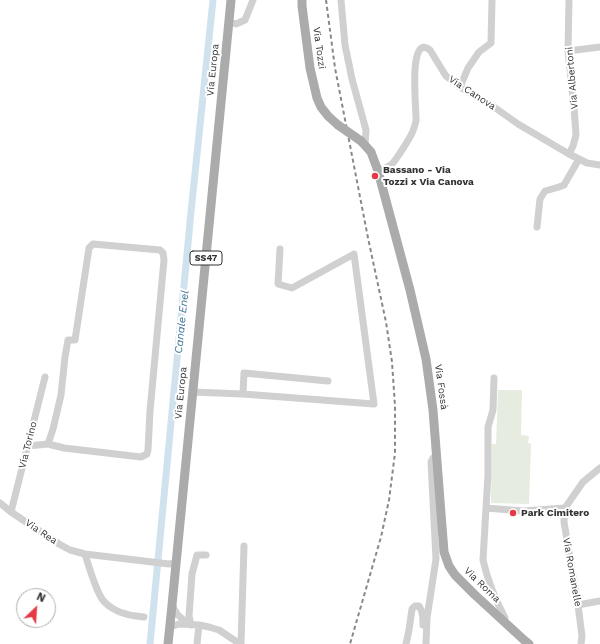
<!DOCTYPE html>
<html>
<head>
<meta charset="utf-8">
<style>
	body { margin:0 }
	#map { position:relative; width:600px; height:644px; overflow:hidden; background:#fff; font-family:"Work Sans",sans-serif }
	canvas { display:block }
	.north { position:absolute; left:16px; top:588px; width:40px; height:40px; box-sizing:border-box; background:#fff; border:1px solid #adadad; border-radius:50%; rotate:25deg; font-size:11px; font-weight:700; line-height:16px; text-align:center; color:#333 }
	.north::after { content:''; display:block; margin:auto; width:14px; height:18px; background:#e63946; clip-path:polygon(50% 0,100% 100%,50% 72%,0 100%) }
</style>
</head>
<body>
<div id="map">
<canvas width="600" height="644"></canvas>
<div class="north">N</div>
</div>
<script>
const context = document.querySelector('canvas').getContext('2d');
context.lineJoin = 'round';
function fill(path, color) { context.fillStyle = color; context.fill(path, 'evenodd'); }
function stroke(path, color, width, dash) { context.strokeStyle = color; context.lineWidth = width; context.lineCap = dash ? 'butt' : 'round'; context.setLineDash(dash || []); context.stroke(path); }
function label(font, color, halo, rows, align = 'center') {
  context.font = font + ' "Work Sans",sans-serif'; context.lineWidth = 4; context.setLineDash([]); context.textBaseline = 'middle'; context.strokeStyle = halo; context.fillStyle = color; for (const [text, x, y, turn = 0] of rows) {
    context.save(); context.translate(x, y); context.rotate((+turn || 0) * Math.PI / 180); context.textAlign = isNaN(turn) ? turn : align; if (halo) context.strokeText(text, 0, 0); context.fillText(text, 0, 0); context.restore();
  }
}
fill(new Path2D(`
	M498 390H522L521 435 529 436 528 443 531 444 529 504 491 503 492 444H496Z`), '#e6ecdf');
stroke(new Path2D(`
	M150 644 191 212 213 0`), '#cfe2ee', 7);
stroke(new Path2D(`
	M341 0 345 45 352 79 366 130 365 145
	M229 22 236 24 245 20 253 0
	M568 51 600 47
	M460 87 468 68 479 52 491 43 492 0
	M569 154 573 146 576 135 574 107 568 51 569 0
	M378 171C383 169 388 167 392 164 396 160 410 138 412 133 414 129 415 125 416 121 417 113 407 32 430 50L446 76 460 87 494 107 518 124 569 154 587 163 600 165
	M537 227 540 199 545 191 559 187 564 185 579 159
	M192 392 243 394 374 404 354 254 292 288 278 284 280 249
	M243 394 244 373 328 381
	M28 446 48 444 53 429 61 395 65 357 68 340H75L89 248 93 244 160 250 163 253 164 260 150 411 148 450 147 454 141 457 64 448 48 444
	M0 503 11 512 59 544 70 550 85 554 169 564 176 563
	M486 508 488 475V427L493 410 494 378
	M11 512 45 377
	M85 554C89 567 95 588 102 599 107 606 117 612 126 614 132 616 138 616 144 617
	M172 605 177 614 188 624
	M578 605 600 601
	M504 621 505 618C496 601 487 578 483 560L486 508 523 511 565 508
	M191 625 189 616 192 574 197 555H206
	M170 627 179 624 199 625 209 627 219 630 240 644
	M197 644 199 625
	M241 644 244 546
	M406 644 409 630 412 609 415 606H419C423 612 423 618 423 625
	M426 644 427 618 436 559 431 462 433 458 437 457
	M581 644 582 636 578 605 564 522 565 508 583 482 600 468`), '#d0d0d0', 7);
stroke(new Path2D(`
	M302 0V6L310 68 317 98 321 107 328 116 338 125
	M361 141 371 152 378 171 410 290 426 359 433 410 444 552 449 566 455 575 474 594 524 640 529 644
	M168 644 172 605 231 0`), '#ababab', 9);
stroke(new Path2D(`
	M326 0 335 68 368 238 386 322 392 362 395 406V453L389 500 381 537 350 644`), '#888', 2, [4, 3]);
stroke(new Path2D(`
	M338 125 361 141`), '#ababab', 9);
for (const [x, y, r, color] of [
	[375,176,4,"#e63946"],
	[513,513,4,"#e63946"]
]) { const dot = new Path2D(); dot.arc(x, y, r, 0, 2 * Math.PI); context.fillStyle = color; context.fill(dot); stroke(dot, '#fff', 1.5); }
for (const [x, y, w] of [
	[206,258,32]
]) { const box = new Path2D(); box.roundRect(x - w / 2, y - 7, w, 14, 3); context.fillStyle = '#fff'; context.fill(box); stroke(box, '#333', 1); }
label('bold 9px', '#333', null, [
	["SS47",206,258]
]);
label('10px', '#333', '#fff', [
	["Via Tozzi",319,48,82],
	["Via Europa",213,70,-84],
	["Via Albertoni",572,78,-95],
	["Via Canova",472,93,33],
	["Via Fossà",441,387,82],
	["Via Europa",181,393,-84],
	["Via Torino",28,445,-76],
	["Via Rea",41,532,34],
	["Via Romanelle",572,572,80],
	["Via Roma",482,585,44]
]);
label('bold 10px', '#333', '#fff', [
	["Bassano - Via",383,170],
	["Tozzi x Via Canova",383,182],
	["Park Cimitero",521,513]
], 'left');
label('italic 11px', '#3f7597', '#fff', [
	["Canale Enel",182,322,-84]
]);
</script>
</body>
</html>
